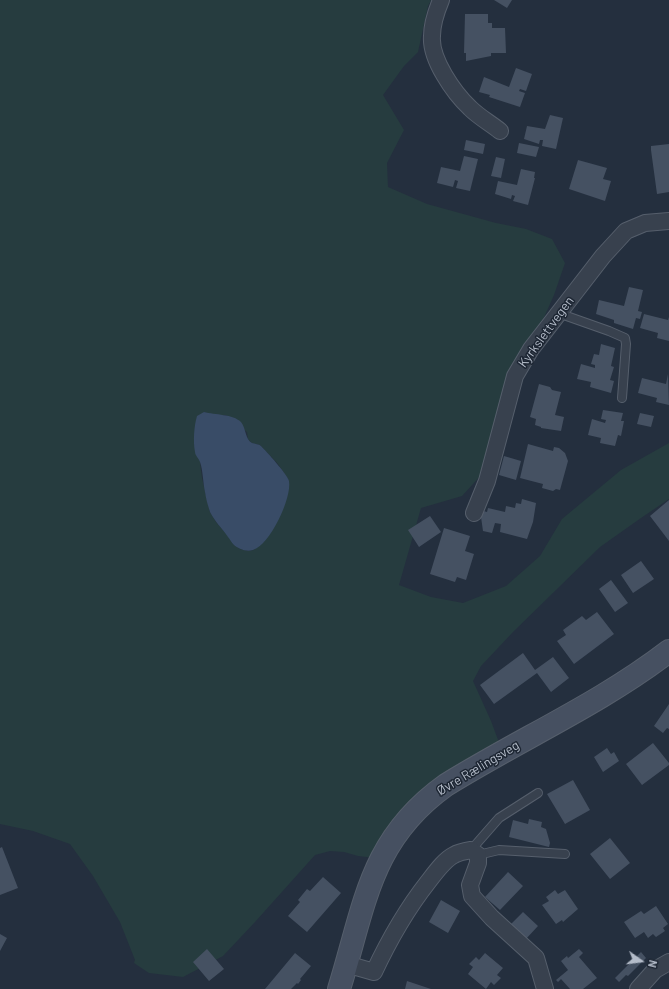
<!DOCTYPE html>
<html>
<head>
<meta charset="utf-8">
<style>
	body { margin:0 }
	#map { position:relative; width:669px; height:989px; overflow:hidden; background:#242f3e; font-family:Barlow,sans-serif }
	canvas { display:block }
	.north { position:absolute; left:621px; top:941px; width:40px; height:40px; -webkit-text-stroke:3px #1d2633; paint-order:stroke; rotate:104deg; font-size:11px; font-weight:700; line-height:16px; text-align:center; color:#b4bcc9 }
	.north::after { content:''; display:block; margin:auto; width:14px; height:18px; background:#b4bcc9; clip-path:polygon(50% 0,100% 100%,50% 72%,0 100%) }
</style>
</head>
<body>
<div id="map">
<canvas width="669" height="989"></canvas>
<div class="north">N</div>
</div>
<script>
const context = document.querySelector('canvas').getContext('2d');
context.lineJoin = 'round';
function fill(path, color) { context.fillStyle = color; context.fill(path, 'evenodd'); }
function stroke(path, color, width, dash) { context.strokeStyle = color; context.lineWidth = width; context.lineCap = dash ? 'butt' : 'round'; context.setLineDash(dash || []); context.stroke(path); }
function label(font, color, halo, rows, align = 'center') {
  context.font = font + ' Barlow,sans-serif'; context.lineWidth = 3; context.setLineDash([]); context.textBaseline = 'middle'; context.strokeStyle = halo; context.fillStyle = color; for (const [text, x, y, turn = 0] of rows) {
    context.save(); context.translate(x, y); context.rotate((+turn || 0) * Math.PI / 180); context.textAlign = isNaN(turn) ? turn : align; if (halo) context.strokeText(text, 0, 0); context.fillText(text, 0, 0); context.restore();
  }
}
fill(new Path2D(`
	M0 0H431L428 6 418 52 404 66 383 95 404 130 387 163 388 187 427 204 496 223 526 229 552 239 565 263 554 295 521 369 483 473 462 496 421 508 399 585 431 597 463 603 506 586 540 556 562 519 621 470 669 443V499L641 518 600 547 513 632 481 666 473 681 491 721 504 756 472 767 375 858 358 856 344 852 330 851 315 855 255 922 223 956 183 977 149 973 134 963 135 960 120 922 93 876 70 844 33 831 0 824ZM204 412 214 415H226L247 432 248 439 252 443 260 445 278 464 288 479 270 534 254 550 248 551 240 549 233 544 229 537 216 522 210 512 202 478 200 463Z`), '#263c3f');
fill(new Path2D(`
	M204 412C215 415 233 414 241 422 246 428 245 439 252 443 255 444 259 444 261 446 266 451 288 475 289 481 292 498 270 545 253 550 246 552 238 549 233 544 231 542 230 539 228 537 222 528 215 522 210 512 208 506 206 499 205 492 203 483 203 470 200 462 199 459 195 455 195 452 193 441 194 426 197 416Z`), '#394c67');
fill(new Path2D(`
	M494 0H512L507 8Z
	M465 14H488V23H492V28H505L506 53H491V56L466 61V53H464Z
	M516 68 532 74 526 91 520 89 519 91 525 93 520 107 489 97 490 95 479 92 484 77 509 87Z
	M550 115 563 118 556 149 542 146 543 140H540L539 144 524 139 527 126 545 129Z
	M466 140 485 144 483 154 464 150Z
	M519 143 539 147 536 157 517 153Z
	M669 144V192L657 194 651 150V146Z
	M464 156 478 159 470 191 456 188 458 181 455 180 453 187 437 183 441 167 460 171Z
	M496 157 505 159 501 178 491 176Z
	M578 160 607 168 603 179 611 181 605 201 569 189Z
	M521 169 535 172 534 178H535L528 205 513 201 515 196 512 195 511 199 495 194 498 181 517 185Z
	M629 287 643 290 638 311 642 312 640 319 636 318 633 329 614 323V320L596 314 599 300 624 306Z
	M644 314 668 320 669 317V341L657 338 658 333 640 328Z
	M601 344 615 348 611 366 614 367 610 380 614 381 611 393 590 387 591 382 577 379 581 364 595 368V365L591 364 594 354 599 355Z
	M668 374 669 405 656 402 657 398 638 393 642 378 666 384Z
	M539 384 550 387 552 390 561 392 555 415 564 417 561 431 541 428V427L535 425 536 419 530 417Z
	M603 410 623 413 621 421H624L621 436 618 435 615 446 600 443 601 438 588 435 592 419 605 423 606 420 601 419Z
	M640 413 654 416 651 427 637 424Z
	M528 444 553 451 554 447 559 448 565 453 568 461 560 490 556 489 553 491 542 488 543 484 520 478Z
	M504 456 521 461 516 480 499 475Z
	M522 499 536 503 533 522 527 539 500 532 501 524 495 523 492 533 483 531 480 510 487 512 488 508 505 512 506 506 515 508 516 503 521 504Z
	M669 500V541L650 516Z
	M430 516 441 532 419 547 408 530Z
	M444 528 470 536 465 551 474 554 466 580 457 577 455 582 430 574Z
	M641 561 654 579 633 593 621 575Z
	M611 580 628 603 615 612 599 589Z
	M597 612 614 634 574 664 557 641 566 635 563 630 582 616 586 620Z
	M523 653 535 670 553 657 569 678 551 692 537 673 494 704 480 685Z
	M669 704V729L667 728 663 733 654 726Z
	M653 743 669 763V765L642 785 626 764Z
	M607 748 611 754 614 752 619 761 603 772 594 757Z
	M573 780 590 810 565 824 547 794Z
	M529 819 542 822 541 827 546 829 550 843 549 847 509 837 513 820 528 824Z
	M610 838 630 863 610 879 590 854Z
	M2 847 18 888 0 895V848Z
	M508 872 523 886 500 910 485 897Z
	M323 877 341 893 307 932 288 916 300 902 298 900 307 889 310 891Z
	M555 890 558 894 565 890 578 909 563 922 562 920 556 924 542 905 549 901 546 897Z
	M441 900 460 911 448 933 429 922Z
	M656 906 668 924 663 928 665 931 656 937 653 934 648 938 644 932 635 938 624 922 641 911 644 914Z
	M523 912 538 926 525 940 510 925Z
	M0 934 7 938 0 951Z
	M207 949 224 969 209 981 193 962Z
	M579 949 583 953 579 957 597 978 583 989H570L561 979 558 982 556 980 568 970 561 961 567 956 568 958Z
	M641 952 646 958 628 976 626 975 619 982 615 978Z
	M295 953 311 966 300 979 301 980 298 984 297 983 291 989H265Z
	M485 953 503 968 497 975 501 978 494 985 491 982 486 989 468 974 473 967 469 964 476 957 479 960Z
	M407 981 431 989H405Z`), '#455162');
const service = new Path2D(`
	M558 313 609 331 625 338 626 344 622 398
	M471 850 499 818 538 793
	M478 855 499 850 565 854`);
const minor = new Path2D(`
	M441 0C436 12 432 23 432 36 430 59 454 93 470 108 479 117 490 123 500 131
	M474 513 487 481 515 376 531 349 603 256 626 231 645 223 669 221
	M346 964 374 972C389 940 406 910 428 882 435 873 444 860 454 855 459 852 465 851 471 850L478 855V863L470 885 472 896 492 918 536 958 545 989
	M638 989 655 970 669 962`);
const secondary = new Path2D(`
	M339 989C365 906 369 840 446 785 520 739 600 704 669 651`);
stroke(service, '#565f6c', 10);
stroke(minor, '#565f6c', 18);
stroke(secondary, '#565f6c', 24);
stroke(service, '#38414e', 8);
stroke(minor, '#38414e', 16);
stroke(secondary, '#465061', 22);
label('13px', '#b4bcc9', '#1d2633', [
	["Kyrkslettvegen",546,332,-54],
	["Øvre Rælingsveg",478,768,-31]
]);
</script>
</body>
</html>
